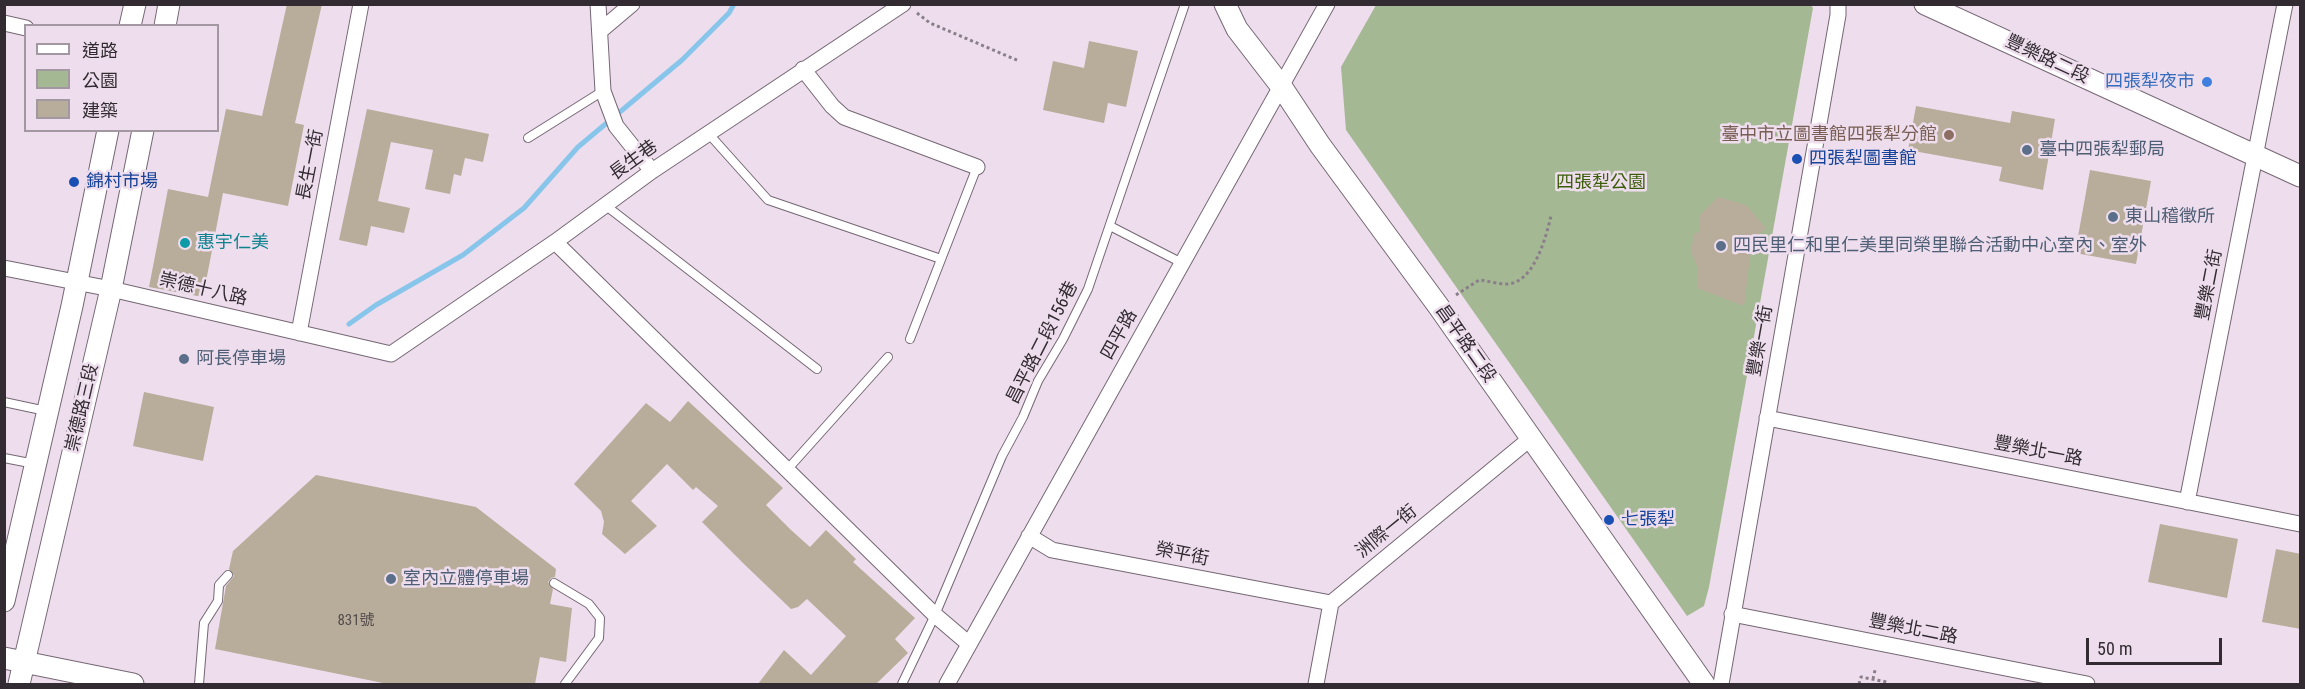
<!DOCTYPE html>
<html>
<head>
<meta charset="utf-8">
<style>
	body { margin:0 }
	#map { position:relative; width:2305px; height:689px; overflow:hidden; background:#eedeed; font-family:"Roboto Condensed","Noto Sans TC",sans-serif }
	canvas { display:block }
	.frame { position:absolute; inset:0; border:6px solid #322c32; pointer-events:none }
	.legend { position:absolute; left:24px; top:24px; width:195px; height:108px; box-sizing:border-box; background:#eedeed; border:2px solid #a397a2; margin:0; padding:8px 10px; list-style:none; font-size:18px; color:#322c32 }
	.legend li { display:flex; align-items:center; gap:12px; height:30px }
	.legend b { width:30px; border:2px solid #a397a2 }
	.scale { position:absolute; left:2086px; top:638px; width:136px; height:27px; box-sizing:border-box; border:3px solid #322c32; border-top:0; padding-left:8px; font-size:18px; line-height:21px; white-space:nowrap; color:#322c32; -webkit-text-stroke:4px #eedeed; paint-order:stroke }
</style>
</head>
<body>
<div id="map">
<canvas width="2305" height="689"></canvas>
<div class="frame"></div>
<ul class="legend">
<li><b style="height:8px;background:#fff"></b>道路</li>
<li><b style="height:16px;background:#a5b894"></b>公園</li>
<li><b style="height:16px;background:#b8ac9b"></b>建築</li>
</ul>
<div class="scale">50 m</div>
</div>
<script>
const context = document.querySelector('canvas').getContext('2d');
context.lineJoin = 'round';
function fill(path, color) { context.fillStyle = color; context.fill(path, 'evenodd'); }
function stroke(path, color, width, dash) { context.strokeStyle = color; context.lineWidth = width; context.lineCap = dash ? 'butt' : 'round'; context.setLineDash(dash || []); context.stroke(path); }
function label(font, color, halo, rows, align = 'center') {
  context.font = font + ' "Roboto Condensed","Noto Sans TC",sans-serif'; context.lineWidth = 5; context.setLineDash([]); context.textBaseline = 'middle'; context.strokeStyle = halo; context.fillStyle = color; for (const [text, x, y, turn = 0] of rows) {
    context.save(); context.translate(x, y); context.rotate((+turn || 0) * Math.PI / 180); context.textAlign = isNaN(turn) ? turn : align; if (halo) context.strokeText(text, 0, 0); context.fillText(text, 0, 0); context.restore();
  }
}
fill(new Path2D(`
	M1376 5H1811L1813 8 1709 587 1704 606 1687 616 1346 130 1341 67Z`), '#a5b894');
stroke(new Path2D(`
	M349 324 376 305 463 255 524 208 578 147 682 60 729 13 734 4`), '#88c5eb', 5);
fill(new Path2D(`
	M287 4H322L295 123 304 125 288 206 223 193 203 297 149 287 168 189 208 197 226 109 262 116Z
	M1089 41 1138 51 1126 107 1108 103 1104 123 1043 110 1053 61 1084 68Z
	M1916 106 2010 123 2012 111 2055 119 2043 190 1999 181 2002 167 1908 150Z
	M367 109 489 134 483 162 465 158 461 176 454 174 450 194 425 189 433 150 391 142 378 201 410 208 404 233 371 226 367 246 339 240Z
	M2090 170 2151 181 2136 264 2075 253Z
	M1718 197 1746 205 1766 228 1752 240 1744 306 1697 288 1698 268 1691 252 1694 234 1700 231V215Z
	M144 392 214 407 203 461 133 446Z
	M688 401 783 488 766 505 791 530 810 547 826 530 856 559 853 562 915 618 895 639 908 653 876 684H758L784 650 811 675 846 636 807 599 798 607 791 609 745 565 702 522 718 506 696 487 693 490 667 464 631 501 657 526 625 554 602 534 604 522 601 511 574 484 646 403 670 422Z
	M316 475 476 507 556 569 555 577 551 578 548 582 553 589 550 604 572 608 566 662 540 657 535 684H388L215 649 226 586 234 576 229 569 233 551Z
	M2160 524 2238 539 2227 598 2148 582Z
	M2276 549 2301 554V629L2262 622Z`), '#b8ac9b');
const lane = new Path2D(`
	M708 133 768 200 941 259
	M528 138 603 91
	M605 205 817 369
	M1110 226 1182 263
	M910 339 977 167
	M4 402 46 411
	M4 458 35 464
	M786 471 888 357
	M554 583 589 604 600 618 599 638 565 684
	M199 684 204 623 218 601 219 585 228 575
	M902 684 935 615 1002 456 1023 417 1038 381 1063 339 1088 289 1185 4`);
const street = new Path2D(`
	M598 4 603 91 616 126 652 171
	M4 23 26 28
	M600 31 632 4
	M803 69 832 106 844 117 977 167
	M555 242 935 615 969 644
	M4 268 111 289 391 354 555 242 652 171 903 4
	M299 333 361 4
	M1767 418 2300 524
	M2187 502 2285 4
	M1029 536 1052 550 1331 603
	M1732 614 2087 684
	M947 684 1327 4
	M1316 684 1331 603 1531 438
	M1721 684 1838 15V4`);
const secondary = new Path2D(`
	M1225 4 1237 29 1281 86 1320 145 1439 307 1704 684
	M1925 4 2300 176
	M130 26 135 4
	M165 26 169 4
	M4 601 72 306 108 130
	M4 658 133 684
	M19 684 111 289 143 130`);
stroke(lane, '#756774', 10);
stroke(street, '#756774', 17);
stroke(secondary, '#756774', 23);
stroke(new Path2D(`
	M917 13 930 23 1019 61
	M1456 295 1479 280C1488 281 1498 284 1507 284 1534 283 1546 237 1551 216
	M1873 679 1875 670
	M1859 684 1861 677 1887 682V684`), '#897e89', 3, [3, 3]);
stroke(lane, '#fff', 8);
stroke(street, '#fff', 15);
stroke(secondary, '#fff', 21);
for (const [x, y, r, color] of [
	[2207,82,6,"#3f7fe0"],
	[1949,135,6,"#8d6e63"],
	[2027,150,6,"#5c6f8a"],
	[1797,159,6,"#1a4fb4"],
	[74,182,6,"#1a4fb4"],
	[2113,217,6,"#5c6f8a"],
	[185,243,6,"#0f9aa8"],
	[1721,246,6,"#5c6f8a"],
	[184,359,6,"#5c6f8a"],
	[1609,520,6,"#1a4fb4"],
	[391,579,6,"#5c6f8a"]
]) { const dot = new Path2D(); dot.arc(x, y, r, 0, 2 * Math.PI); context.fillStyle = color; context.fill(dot); stroke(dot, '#eedeed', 2); }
label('15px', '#544c4c', null, [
	["831號",356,621]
]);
label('18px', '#322c32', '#eedeed', [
	["豐樂路二段",2047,60,25],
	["長生巷",634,161,-36],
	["長生一街",311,165,-79],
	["豐樂二街",2210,285,-79],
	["崇德十八路",203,290,13],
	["四平路",1120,335,-61],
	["豐樂一街",1761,341,-80],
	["昌平路二段156巷",1043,343,-63],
	["昌平路二段",1465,344,55],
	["崇德路三段",83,408,-77],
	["豐樂北一路",2038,452,11],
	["洲際一街",1387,532,-39],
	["榮平街",1182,555,11],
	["豐樂北二路",1913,630,11]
]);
label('18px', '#366cbe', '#eedeed', [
	["四張犁夜市",2195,82]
], 'right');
label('18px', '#785e54', '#eedeed', [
	["臺中市立圖書館四張犁分館",1937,135]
], 'right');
label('18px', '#4e5e75', '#eedeed', [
	["臺中四張犁郵局",2039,150],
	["東山稽徵所",2125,217],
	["四民里仁和里仁美里同榮里聯合活動中心室內、室外",1733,246],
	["阿長停車場",196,359],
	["室內立體停車場",403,579]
], 'left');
label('18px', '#164399', '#eedeed', [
	["四張犁圖書館",1809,159],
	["錦村市場",86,182],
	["七張犁",1621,520]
], 'left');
label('18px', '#3b5d08', '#eedeed', [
	["四張犁公園",1601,183]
]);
label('18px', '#0d838f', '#eedeed', [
	["惠宇仁美",197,243]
], 'left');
</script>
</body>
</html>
